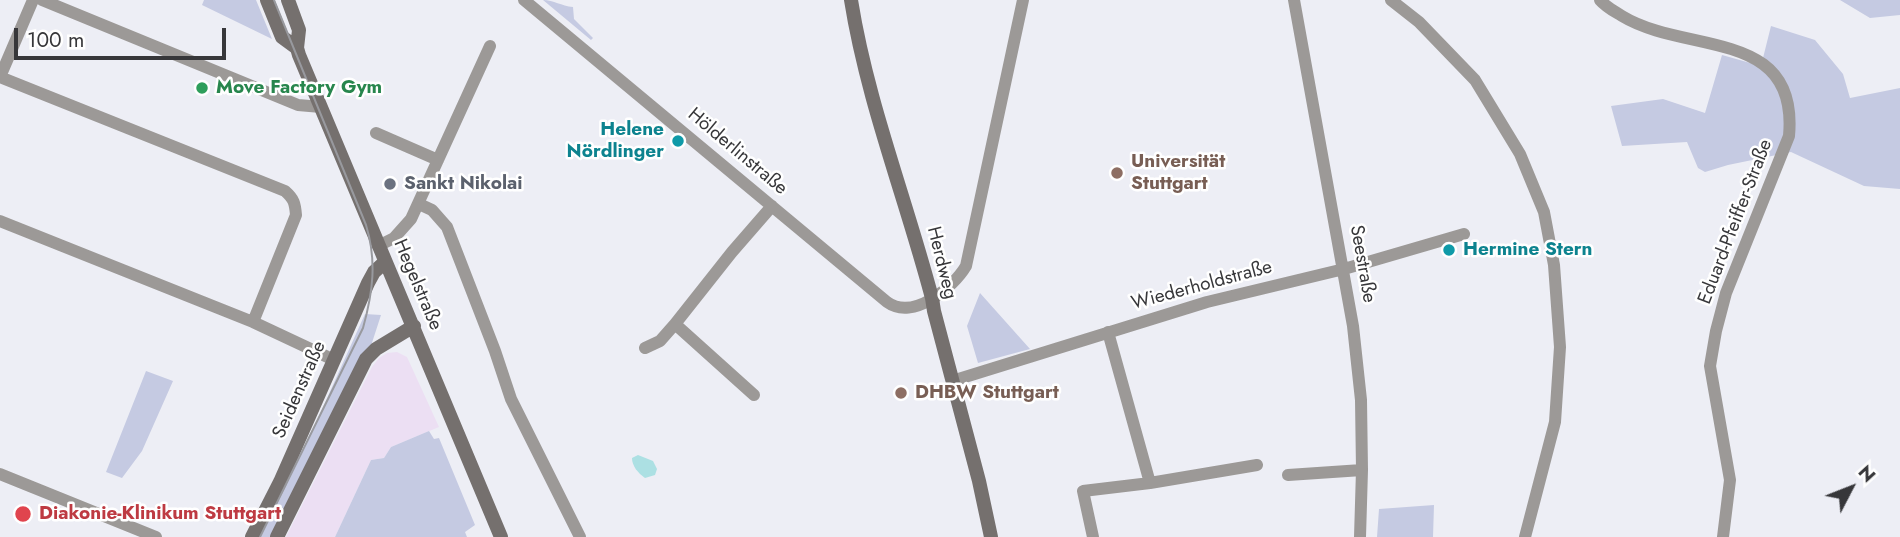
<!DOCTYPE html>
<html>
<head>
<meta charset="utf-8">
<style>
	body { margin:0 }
	#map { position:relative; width:1900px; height:537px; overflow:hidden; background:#edeef5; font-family:Jost,sans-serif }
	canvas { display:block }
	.north { position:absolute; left:1816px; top:453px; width:70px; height:70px; -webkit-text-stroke:5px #fff; paint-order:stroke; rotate:48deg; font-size:19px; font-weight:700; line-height:28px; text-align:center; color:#37373a }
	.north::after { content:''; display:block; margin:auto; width:24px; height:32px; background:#37373a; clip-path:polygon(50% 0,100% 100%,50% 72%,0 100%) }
	.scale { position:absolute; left:14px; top:28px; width:212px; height:32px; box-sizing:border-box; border:4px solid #37373a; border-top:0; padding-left:9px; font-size:21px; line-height:24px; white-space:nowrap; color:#37373a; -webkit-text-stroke:5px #fff; paint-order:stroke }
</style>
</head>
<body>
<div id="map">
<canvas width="1900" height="537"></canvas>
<div class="north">N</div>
<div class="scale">100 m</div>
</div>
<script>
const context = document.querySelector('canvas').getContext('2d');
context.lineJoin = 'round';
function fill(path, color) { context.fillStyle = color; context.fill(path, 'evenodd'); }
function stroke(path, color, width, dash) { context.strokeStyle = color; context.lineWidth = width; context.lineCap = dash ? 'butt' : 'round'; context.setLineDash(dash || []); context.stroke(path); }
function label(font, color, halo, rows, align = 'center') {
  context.font = font + ' Jost,sans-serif'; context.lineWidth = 5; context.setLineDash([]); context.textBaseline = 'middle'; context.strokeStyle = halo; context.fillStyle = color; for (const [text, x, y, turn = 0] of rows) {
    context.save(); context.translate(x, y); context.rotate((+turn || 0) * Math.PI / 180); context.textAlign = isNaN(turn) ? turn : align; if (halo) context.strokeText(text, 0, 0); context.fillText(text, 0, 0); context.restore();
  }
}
fill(new Path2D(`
	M397 352 407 357 439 427 391 447 384 458 371 460 335 537H286L372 367 379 358 387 353Z`), '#ecdff3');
fill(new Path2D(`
	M204 0H256L272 39 202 5Z
	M543 0C554 0 561 6 573 7L574 19 593 38 591 40Z
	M1840 0H1900V15L1870 18Z
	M1771 26 1815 40 1843 74 1850 98 1900 88V189L1864 186 1791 152 1728 165 1705 172 1698 168 1687 142 1622 146 1611 106 1663 99 1705 113 1722 55 1761 66Z
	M980 293 1030 349 978 363 967 326Z
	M365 314 381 315 369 352 275 537H258L309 438Z
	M146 371 173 381 142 451 122 478 106 472Z
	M429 431 434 439 439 438 475 525 465 532 467 537H335L371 460 384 458 391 447Z
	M1434 505 1433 537H1377L1379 509Z`), '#c5cae2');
fill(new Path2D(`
	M638 455 653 461 657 469 655 475 645 478C638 473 632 466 632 458Z`), '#ace0e3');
stroke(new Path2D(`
	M42 0 298 105 321 107
	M524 0 887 302C913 321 953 288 966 266L1023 0
	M1294 0 1353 326 1361 400 1362 470 1360 537
	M1391 0 1419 22 1475 80 1520 154 1544 212 1554 265 1560 347 1555 422 1525 537
	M1600 0C1606 7 1614 11 1622 16 1686 55 1799 27 1789 136L1726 293 1716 331 1710 366 1730 480 1723 537
	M0 77 285 191C294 199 295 203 296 215L253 322
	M0 77 33 0
	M376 133 438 160
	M419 204 432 210 447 227 495 351 511 399 580 537
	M0 221 253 322 334 360
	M378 246 394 238 411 219 490 46
	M675 324 754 395
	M1108 332 1150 483
	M645 348 660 341 675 324 732 252 772 206
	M952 381 1207 302 1344 269 1464 234
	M0 474 156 537
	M1288 475 1362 470
	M1093 537 1083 491 1150 483 1257 465`), '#9c9997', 12);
stroke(new Path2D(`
	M267 0 282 37 297 48
	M288 0 299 30 297 48 299 55 501 537
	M851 0C867 101 906 199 932 298L934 311 979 481 991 537
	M252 537 280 482 368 283 374 272 385 262
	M277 537 366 359 376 349 414 326`), '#75706e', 14);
stroke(new Path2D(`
	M260 537 363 328C373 292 377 261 366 225L274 0`), '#98999e', 2);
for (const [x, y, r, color] of [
	[202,88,7,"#2e9e5b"],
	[678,141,7,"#0f9aa8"],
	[1117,173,7,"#8d6e63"],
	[390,184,7,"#6b7280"],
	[1449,250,7,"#0f9aa8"],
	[901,393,7,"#8d6e63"],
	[23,514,9,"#e0444e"]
]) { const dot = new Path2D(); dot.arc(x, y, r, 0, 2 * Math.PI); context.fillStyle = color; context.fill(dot); stroke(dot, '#fff', 2.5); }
label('bold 19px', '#27864d', '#fff', [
	["Move Factory Gym",216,88]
], 'left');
label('bold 19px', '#0d838f', '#fff', [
	["Helene",664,130],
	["Nördlinger",664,152],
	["Hermine Stern",1463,250,"left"]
], 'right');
label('19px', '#37373a', '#fff', [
	["Hölderlinstraße",737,152,40],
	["Eduard-Pfeiffer-Straße",1736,222,-69],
	["Herdweg",941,263,76],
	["Seestraße",1362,264,80],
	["Hegelstraße",417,285,67],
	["Wiederholdstraße",1202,286,-15],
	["Seidenstraße",300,390,-66]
]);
label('bold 19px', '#785e54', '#fff', [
	["Universität",1131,162],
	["Stuttgart",1131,184],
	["DHBW Stuttgart",915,393]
], 'left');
label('bold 19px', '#5b616d', '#fff', [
	["Sankt Nikolai",404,184]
], 'left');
label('bold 19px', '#be3a42', '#fff', [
	["Diakonie-Klinikum Stuttgart",39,514]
], 'left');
</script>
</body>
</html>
